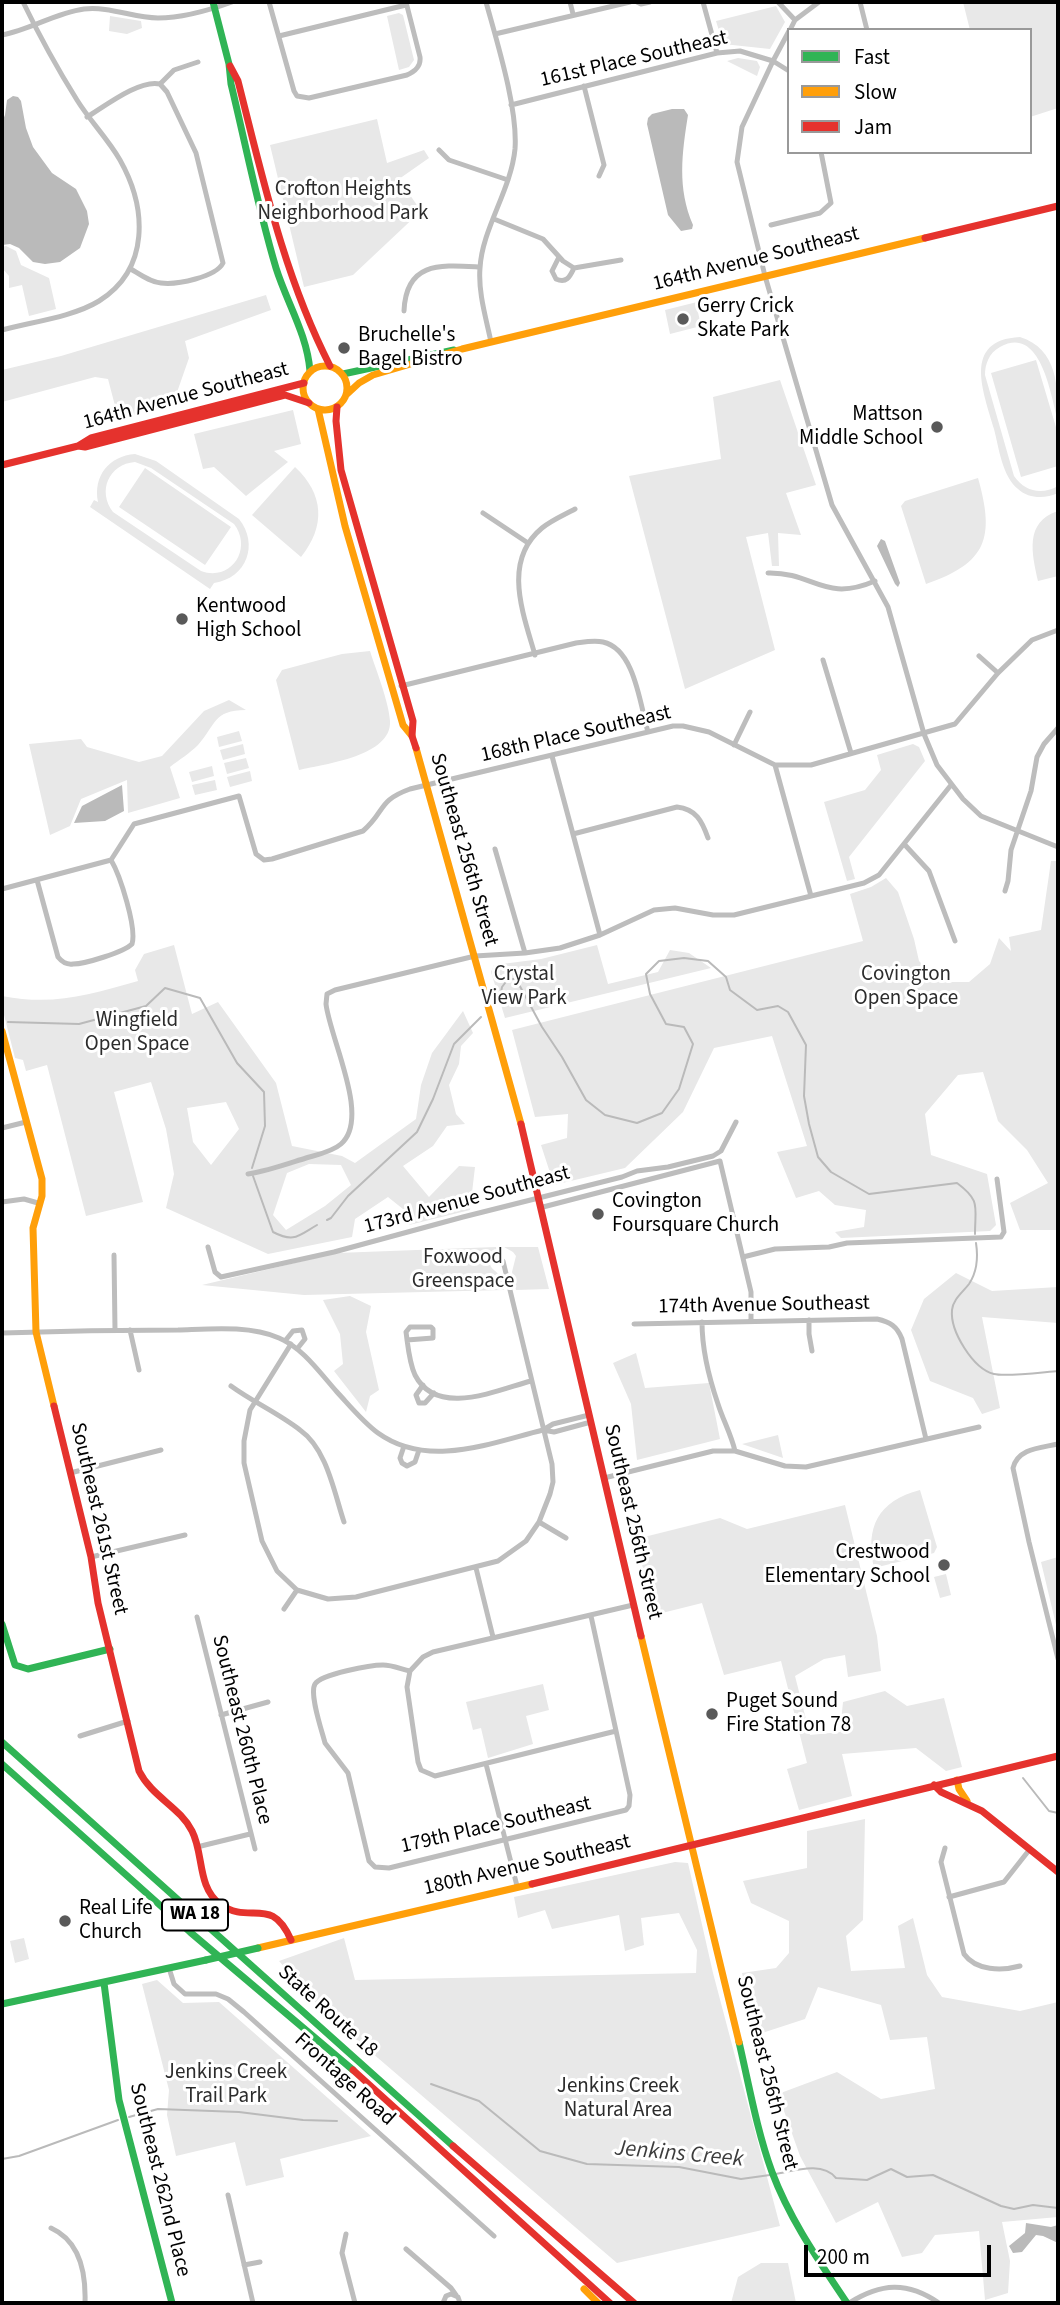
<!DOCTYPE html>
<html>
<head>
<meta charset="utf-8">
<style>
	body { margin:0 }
	#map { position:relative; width:1060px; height:2305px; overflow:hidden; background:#fff; font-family:"Source Sans 3",sans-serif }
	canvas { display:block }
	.frame { position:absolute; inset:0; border:4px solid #000; pointer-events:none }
	.legend { position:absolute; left:787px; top:28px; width:245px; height:126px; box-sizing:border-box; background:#fff; border:2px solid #999; margin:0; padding:9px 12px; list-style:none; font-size:21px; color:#000 }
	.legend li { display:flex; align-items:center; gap:14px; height:35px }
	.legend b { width:35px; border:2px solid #999 }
	.scale { position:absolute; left:804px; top:2245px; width:187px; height:32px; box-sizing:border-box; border:4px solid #000; border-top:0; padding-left:9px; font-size:21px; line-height:24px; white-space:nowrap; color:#000; -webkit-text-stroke:5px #fff; paint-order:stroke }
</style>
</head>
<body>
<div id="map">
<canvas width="1060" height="2305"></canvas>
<div class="frame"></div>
<ul class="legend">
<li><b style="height:9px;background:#30b455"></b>Fast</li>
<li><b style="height:9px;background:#ff9f0a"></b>Slow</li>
<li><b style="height:9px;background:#e5322d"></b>Jam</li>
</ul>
<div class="scale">200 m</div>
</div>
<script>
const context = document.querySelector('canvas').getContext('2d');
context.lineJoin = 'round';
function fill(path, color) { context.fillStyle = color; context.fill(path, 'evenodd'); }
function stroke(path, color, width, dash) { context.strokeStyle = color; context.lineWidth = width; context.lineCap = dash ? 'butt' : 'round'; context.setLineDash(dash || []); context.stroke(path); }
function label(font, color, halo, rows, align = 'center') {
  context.font = font + ' "Source Sans 3",sans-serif'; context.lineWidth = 6; context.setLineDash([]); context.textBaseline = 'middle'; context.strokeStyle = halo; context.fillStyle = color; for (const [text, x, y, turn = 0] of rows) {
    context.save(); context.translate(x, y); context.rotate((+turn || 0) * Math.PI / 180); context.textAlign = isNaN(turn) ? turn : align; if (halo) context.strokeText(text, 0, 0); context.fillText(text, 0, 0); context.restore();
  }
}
fill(new Path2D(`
	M963 2H1058V108L1030 117V30H970Z
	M776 6 785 22 770 49 723 44 716 21Z
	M399 13 403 15 414 60 409 67 399 70 387 16Z
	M110 16 141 21 142 28 127 34 109 31Z
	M738 58 757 61 760 67 757 76 727 61Z
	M377 119 387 163 424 150 429 158 399 179 421 211 353 275 304 287 270 145Z
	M6 246 16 251 21 265 49 278 56 309 29 316 22 285 9 288V276L2 268V247Z
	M266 295 271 310 185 341 189 358 175 398 119 421 108 379 95 377 2 402V370L61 356Z
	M701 301 703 310 698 312 701 326 670 334 665 310Z
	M1020 337C1058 349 1058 387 1058 421 1051 396 1041 324 1000 347 989 353 985 364 985 375L1014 476C1025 492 1042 495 1058 486V493C1045 499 1029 499 1018 489 1002 476 999 448 994 429 984 393 961 340 1020 337Z
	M1036 360 1058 434V466L1021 477 991 373Z
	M780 380 816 485 786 493 801 535 778 533 779 566H772L768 533 746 537 775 650 685 689 629 476 721 459 713 397Z
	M293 410 301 444 274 451 288 462 246 496 214 467 203 469 194 434Z
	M135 454 156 461 239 519C259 544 247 578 214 583L210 589 90 507 94 500 98 502C93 476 109 456 135 454ZM135 462 151 468 234 524C253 549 231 582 201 571L113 512C97 491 109 464 135 462Z
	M295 467C324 494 326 526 301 557L252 515Z
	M145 468 231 527 205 565 119 507Z
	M978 478C995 538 987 563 926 584L901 506 905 501Z
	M1058 511V576L1038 581C1032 554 1024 522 1058 511Z
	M370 651C376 670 389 702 390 721 392 756 325 764 299 770L276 680 282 670 342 654Z
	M229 700 246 710C213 710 216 725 198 745 190 753 179 760 170 767L180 798 128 813 127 780 81 799 70 826 50 835 29 744 81 739 87 747 139 762 162 756 204 711Z
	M239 731 242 741 219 747 217 737Z
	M243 744 245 754 223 760 220 750Z
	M913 744 919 747 925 761 849 857 855 879 847 881 824 802 865 790 881 770 877 755Z
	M246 758 249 768 227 774 224 763Z
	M212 766 214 776 192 782 189 772Z
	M250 771 252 781 230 787 227 777Z
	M215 780 217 790 195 795 192 785Z
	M1051 861H1058V1230H1020L1010 1203 1048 1183 1027 1150 998 1121 983 1072 958 1075 925 1114 931 1155 987 1174 996 1225 990 1231 841 1238 835 1232 864 1227 866 1210 835 1205 819 1191 796 1198 777 1152 807 1146 772 1036 714 1048 683 1112 625 1168 554 1185 541 1145 567 1138 568 1114 535 1117 512 1030 863 941 850 894 871 887 886 878 898 892 914 939 919 961 939 982H969L990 964 999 938 1011 951 1009 937 1041 930Z
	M174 945 192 1014 218 1002 276 1083 292 1146 342 1156 355 1163 416 1119 421 1085 432 1053 463 1011 473 1033 461 1046 459 1064 449 1085 456 1114 465 1124 447 1126 433 1146 403 1166 429 1197 459 1166 475 1167 470 1210 409 1225 403 1209 388 1197 355 1219 352 1237 268 1254 166 1208 174 1174 166 1129 151 1082 114 1092 143 1202 86 1216 47 1065 26 1071 23 1060 15 1058 2 1007V996C54 1006 88 995 138 981L135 970 144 954ZM226 1102 239 1129 211 1165 193 1142 187 1108ZM309 1164 341 1165 351 1185 325 1206 286 1230 273 1215 287 1173Z
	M597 945 608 984 658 972 670 950 689 953 711 968 505 1018 491 972 494 965 541 959Z
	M496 1247 497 1250 493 1253C485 1270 495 1267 501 1278 503 1282 503 1286 504 1290L304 1295 202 1285 337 1253Z
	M504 1247H538L549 1289 516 1290 512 1272 516 1256 513 1252Z
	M956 1273 992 1291 1058 1287V1323L982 1317 1000 1408 982 1414 973 1398 930 1381 911 1330 924 1299Z
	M350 1296 371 1306 366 1332 379 1390 370 1396 366 1412 334 1371 343 1364 340 1334 323 1300Z
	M636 1353 645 1388 709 1383 720 1439 637 1460 631 1404 613 1363Z
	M778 1435 783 1458 742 1444Z
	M920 1490 937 1547 934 1553 874 1568C865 1527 878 1501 920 1490Z
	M845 1505 877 1636 881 1671 848 1677 845 1655 824 1659 795 1676 810 1735 840 1732 843 1702 885 1691 907 1706 944 1698 962 1767 946 1771 916 1748 842 1754 852 1796 799 1810 787 1769 807 1763 781 1661 724 1675 702 1603 654 1615 636 1539 720 1518 747 1529Z
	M1058 1557V1633L1041 1562Z
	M946 1574 951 1595 940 1598 934 1577Z
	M543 1684 549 1710 526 1716 533 1744 488 1758 481 1728 473 1730 466 1702Z
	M865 1819 863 1920 846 1936 851 1971 905 1968 898 1926 913 1918 927 1975 942 1997 1020 2011 1058 2002V2217L1002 2222 1010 2261 1008 2293 985 2300 979 2231 935 2235 922 2253 902 2257 878 2202 836 2223 800 2156 778 2094 837 2072 881 2099 935 2089 927 2037 890 2040 881 2005 818 1987 805 2019 756 2035 742 1973 776 1968 789 1953V1921L751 1903 743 1881 807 1868V1831Z
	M675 1862 688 1863 713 1973 780 2226 617 2263 322 2010 279 1961 344 1938 355 1980 696 1973 697 1950 679 1913 641 1918 644 1945 625 1951 619 1915 552 1929 545 1910 518 1918 514 1897Z
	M24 1938 29 1959 15 1963 10 1941Z
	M157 1980 183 2003 219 2002 371 2136 280 2159 284 2177 246 2186 235 2142 176 2156 167 2115 169 2090 142 1984Z
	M761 2263H788L796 2303H731L738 2277Z`), '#e8e8e8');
fill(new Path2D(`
	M13 96 18 97 21 101 26 128 33 147 52 173 76 189 87 211 89 224 80 248 60 262 45 264 33 262 19 248 10 244 2 245V122L5 115 7 100Z
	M672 109H684L688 115C682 153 677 188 693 225L692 229 681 231 668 215 647 124 648 118 652 114Z
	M881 539 885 541 900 583 898 587 895 584 877 546Z
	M122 785 124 811 105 821 74 823 82 806Z
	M1026 2223 1051 2227 1058 2225V2243L1043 2236 1036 2235 1022 2252 1013 2253 1009 2246 1025 2233Z`), '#bababa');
stroke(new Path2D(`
	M500 997 502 987 508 979H516L542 1027 562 1057 586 1100 605 1115 637 1123 662 1113 679 1089 693 1044 684 1027 666 1024 650 994 646 974 659 961 684 958 708 961 726 977 730 990 757 1010 778 1006 788 1012 806 1045 804 1096 809 1124 818 1157 831 1172 869 1194 957 1183C981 1201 975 1206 975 1234
	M8 1022 79 1024 146 1006 165 988 200 998 237 1063 264 1092 265 1126 252 1168
	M253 1176 273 1232C294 1243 298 1236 317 1225
	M327 1220 331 1218 348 1196 417 1132 433 1099 454 1044 481 1017
	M976 1243C978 1256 977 1272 969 1284 963 1292 953 1299 952 1310 950 1331 973 1369 994 1374 1006 1377 1044 1372 1058 1371
	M1023 1778 1049 1811 1058 1813
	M431 2084 479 2101 540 2151 587 2164 679 2167 741 2179 770 2175
	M129 2117 158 2109 239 2112 303 2120 337 2121
	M2 2159 19 2156 118 2120
	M775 2174C794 2171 822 2161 836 2178L867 2180 891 2169 907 2177 933 2175 1001 2206 1014 2209 1033 2205 1058 2208`), '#bababa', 2);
stroke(new Path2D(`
	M269 2 294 91 297 96 309 98 407 75C416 71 421 66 420 57L406 2
	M486 2C497 42 518 109 515 149 511 190 482 229 480 268 478 292 486 318 491 342
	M570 2 573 14
	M637 2 641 4 650 2
	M703 2 717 53
	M778 2 795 20
	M860 2 867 30
	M790 30 795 20 819 2
	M495 34 630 2
	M2 35C30 30 55 13 84 9 110 6 133 18 158 18 181 18 210 10 232 2
	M279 36 406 5
	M789 71 773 61 742 127 737 162 765 276 832 505 888 607 924 734 937 765 963 799 981 816 1058 847
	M584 86 604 165 599 176
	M511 105 717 53 740 51 773 61 789 31
	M87 117C105 106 140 79 160 84L174 70 198 62
	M439 150 449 160 508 180
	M494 219 543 239 563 261 574 268 621 260
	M771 225 820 213 831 203 821 152
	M559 257 552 271 556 279C567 284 570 276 574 268
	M131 269C141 275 150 282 161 283 177 285 216 277 223 263L196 153 167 92 160 84
	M404 311C406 261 441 265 480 267
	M2 330C31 322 73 317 99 301 150 269 147 208 120 160 108 139 90 121 77 100 57 68 39 35 23 2
	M483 513 528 543
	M768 573C814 572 824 603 875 581
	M535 655C523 613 502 561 542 528 552 520 564 515 575 509
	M979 656 998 673
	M823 660 851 753
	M401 686 576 643C584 642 594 640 603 642 635 649 640 705 648 732
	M734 745 750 712
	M552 756 600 935
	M775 765 811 896
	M573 834 677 807C696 809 702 821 708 838
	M905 845 929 871 955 941
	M495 849 525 953
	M37 880 58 957C62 962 66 965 73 964 85 964 124 952 132 944 137 928 120 875 111 860
	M2 889 111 860 134 824 239 796 256 854 264 860 272 859 363 831C386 811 377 801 410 789L673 726H683L709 732 775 765H811L955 724 998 673 1032 640 1058 630
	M1005 891 1008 881 1011 850 1031 791 1037 757 1044 744 1058 728
	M2 1128 26 1122
	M248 1174C268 1171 287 1164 306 1158 316 1155 332 1152 341 1144 371 1118 330 1039 326 1004L327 994 335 990 475 956 525 953 560 948 600 935 654 910 675 908 713 915H734L864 883 879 875 951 785
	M2 1202 24 1199 38 1203
	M543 1207 720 1161 751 1292V1321
	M208 1247 215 1272 221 1277 334 1252 463 1217 622 1177 637 1171 668 1167 713 1156 721 1151 736 1122
	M114 1255 115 1330
	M743 1257 775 1249 829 1247 847 1243 1001 1237 1004 1232 997 1179
	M809 1320V1334L812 1351
	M702 1322C702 1349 709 1378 718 1404 723 1420 731 1434 735 1451
	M634 1324 877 1319C890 1322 897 1326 902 1339L926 1439
	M130 1330 139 1370
	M2 1333C61 1331 119 1330 178 1330 210 1329 249 1325 279 1338 303 1348 320 1373 337 1392 350 1406 363 1422 378 1433 428 1469 490 1443 543 1430
	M407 1340 433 1338V1329L431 1327H410L406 1332C408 1346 409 1362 415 1375 437 1418 497 1390 531 1381
	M285 1341 293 1331 302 1330 305 1339 297 1349
	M291 1344 250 1410 244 1441V1463L262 1541 277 1571 297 1590 328 1599 356 1597 498 1561 526 1541 539 1522 550 1494 553 1482 552 1464 503 1261
	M423 1385 416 1395 419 1403H425L434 1393
	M231 1386C253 1402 278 1413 300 1430 327 1449 334 1492 344 1522
	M589 1415 553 1424 543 1430 554 1432 591 1422
	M1058 1444C1041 1448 1018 1448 1013 1468L1029 1542 1058 1659
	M404 1446 400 1458 402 1463 407 1466 415 1462 419 1450
	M70 1473 161 1450
	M604 1478 713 1451H735L785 1466 806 1467 979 1427
	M539 1522 566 1538
	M91 1557 185 1535
	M476 1568 493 1637
	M284 1609 297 1590
	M591 1616 630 1795 629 1806 626 1810 389 1868 375 1867 369 1861 348 1773 325 1743C322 1731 309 1694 315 1684 321 1674 371 1665 383 1665 392 1665 401 1669 410 1671L423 1657 433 1652 633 1605
	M197 1617 255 1849
	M410 1671 407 1687 418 1762 421 1770 435 1776 616 1731
	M221 1715 268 1702
	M80 1736 128 1721
	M486 1764 517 1886
	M197 1847 250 1834
	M945 1848 941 1862 964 1954C976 1971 1002 1971 1020 1966
	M949 1897 1004 1882 1030 1849
	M169 1968 174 1984 185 1994H216L228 1999 244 2012 494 2236
	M228 2195 253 2303
	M51 2228C80 2241 86 2274 85 2303
	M346 2234 342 2253 355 2303
	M406 2249 451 2288 456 2295
	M244 2265 260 2262
	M443 2303 446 2296 451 2294 458 2297 460 2303
	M849 2303C881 2283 907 2281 939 2303`), '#bdbdbd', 5);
stroke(new Path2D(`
	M213 2 229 64 231 84C246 146 258 208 276 268 287 303 307 334 310 371
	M343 374 454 350
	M2 1624 15 1665 28 1669 110 1649
	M2 1742 453 2146
	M2 1764 190 1932 353 2070
	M104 1983 119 2100 172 2303
	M2 2004 206 1960
	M739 2042C749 2085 757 2131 772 2172 790 2220 819 2261 847 2303`), '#30b455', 7);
stroke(new Path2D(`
	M303 388a22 22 0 1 1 44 0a22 22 0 1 1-44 0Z
	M346 395 359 383 373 375 462 349 925 238
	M318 409 345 526 403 725 412 736
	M416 748 521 1124
	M2 1031 42 1179V1196L33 1228 36 1332 54 1406
	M641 1636 739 2042
	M957 1780 959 1789 967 1801
	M258 1948 532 1884
	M584 2289 598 2303`), '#ff9f0a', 7);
stroke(new Path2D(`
	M230 66 238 81C263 179 284 276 330 366
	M925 238 1058 206
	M337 407 336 421 341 470 413 721 412 736 416 748
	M78 446 91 438 304 383
	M2 465 78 446 85 447 285 395 309 403
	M521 1124 641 1636
	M54 1406 91 1557 98 1603 139 1771C152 1797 180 1807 192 1831 204 1854 197 1887 220 1904 250 1926 271 1894 291 1940
	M934 1785 941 1792 982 1811 1058 1872
	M532 1884 1058 1756
	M353 2070 610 2303
	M453 2146 634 2303`), '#e5322d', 7);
stroke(new Path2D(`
	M206 1960 258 1948`), '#30b455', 7);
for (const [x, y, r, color] of [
	[683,319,7,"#595959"],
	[344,348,7,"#595959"],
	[937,427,7,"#595959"],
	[182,619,7,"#595959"],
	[598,1214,7,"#595959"],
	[944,1565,7,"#595959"],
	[712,1714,7,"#595959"],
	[65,1921,7,"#595959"]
]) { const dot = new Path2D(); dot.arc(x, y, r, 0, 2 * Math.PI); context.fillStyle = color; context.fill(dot); stroke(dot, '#fff', 2.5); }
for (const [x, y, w] of [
	[195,1915,66]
]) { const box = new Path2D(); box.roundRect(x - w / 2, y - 15.5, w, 31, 5); context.fillStyle = '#fff'; context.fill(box); stroke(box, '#000', 2); }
label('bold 19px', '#000', null, [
	["WA 18",195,1915]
]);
label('21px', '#000', '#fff', [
	["161st Place Southeast",634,60,-13],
	["164th Avenue Southeast",756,260,-14],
	["164th Avenue Southeast",186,397,-15],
	["168th Place Southeast",576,735,-13],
	["Southeast 256th Street",463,850,74],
	["173rd Avenue Southeast",467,1201,-15],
	["174th Avenue Southeast",764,1306,-1],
	["Southeast 261st Street",98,1519,77],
	["Southeast 256th Street",632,1522,77],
	["Southeast 260th Place",241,1730,76],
	["179th Place Southeast",496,1826,-13],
	["180th Avenue Southeast",527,1866,-13],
	["State Route 18",327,2012,42],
	["Southeast 256th Street",766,2073,76],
	["Frontage Road",344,2080,42],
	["Southeast 262nd Place",159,2180,76]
]);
label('21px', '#2c2c2c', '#fff', [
	["Crofton Heights",343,190],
	["Neighborhood Park",343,214],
	["Crystal",524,975],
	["View Park",524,999],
	["Covington",906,975],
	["Open Space",906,999],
	["Wingfield",137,1021],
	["Open Space",137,1045],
	["Foxwood",463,1258],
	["Greenspace",463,1282],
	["Jenkins Creek",226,2073],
	["Trail Park",226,2097],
	["Jenkins Creek",618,2087],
	["Natural Area",618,2111]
]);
label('21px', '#000', '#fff', [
	["Gerry Crick",697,307],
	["Skate Park",697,331],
	["Bruchelle's",358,336],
	["Bagel Bistro",358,360],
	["Mattson",923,415,"right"],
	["Middle School",923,439,"right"],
	["Kentwood",196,607],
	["High School",196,631],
	["Covington",612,1202],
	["Foursquare Church",612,1226],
	["Crestwood",930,1553,"right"],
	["Elementary School",930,1577,"right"],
	["Puget Sound",726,1702],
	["Fire Station 78",726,1726],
	["Real Life",79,1909],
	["Church",79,1933]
], 'left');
label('italic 23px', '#3d3d3d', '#fff', [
	["Jenkins Creek",679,2155,5]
]);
</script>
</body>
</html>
